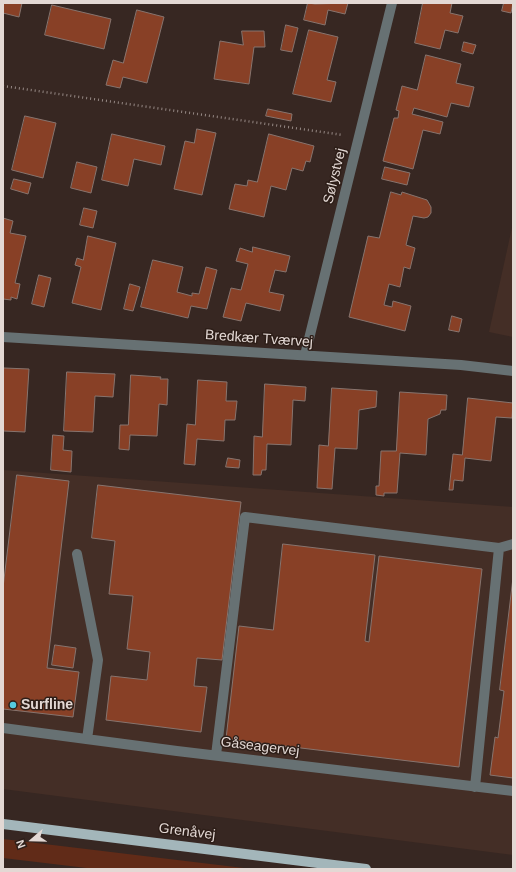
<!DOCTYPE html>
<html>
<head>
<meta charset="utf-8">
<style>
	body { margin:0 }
	#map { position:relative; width:516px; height:872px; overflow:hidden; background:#372722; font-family:Helvetica,sans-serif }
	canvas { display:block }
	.frame { position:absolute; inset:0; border:4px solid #e3d8d4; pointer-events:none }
	.north { position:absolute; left:12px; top:820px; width:40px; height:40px; -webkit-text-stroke:3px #2d1e18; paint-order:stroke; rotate:250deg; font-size:11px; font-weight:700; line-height:16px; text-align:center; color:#e3d8d4 }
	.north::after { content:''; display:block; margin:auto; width:14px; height:18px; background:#e3d8d4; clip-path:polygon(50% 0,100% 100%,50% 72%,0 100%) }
</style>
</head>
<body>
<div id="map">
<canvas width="516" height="872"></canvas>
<div class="frame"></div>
<div class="north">N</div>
</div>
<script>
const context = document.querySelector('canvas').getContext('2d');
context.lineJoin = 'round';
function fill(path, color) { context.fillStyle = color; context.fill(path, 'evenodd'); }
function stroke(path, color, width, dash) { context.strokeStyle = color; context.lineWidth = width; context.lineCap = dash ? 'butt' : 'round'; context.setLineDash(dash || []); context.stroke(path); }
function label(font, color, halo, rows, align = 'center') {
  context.font = font + ' Helvetica,sans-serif'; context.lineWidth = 3; context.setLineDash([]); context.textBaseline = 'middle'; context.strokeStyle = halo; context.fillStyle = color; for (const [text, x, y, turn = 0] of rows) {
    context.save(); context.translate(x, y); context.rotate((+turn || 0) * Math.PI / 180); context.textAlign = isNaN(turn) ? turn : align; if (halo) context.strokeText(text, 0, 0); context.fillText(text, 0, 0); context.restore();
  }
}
fill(new Path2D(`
	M513 223V337L489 332Z
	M3 470 513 507V855L3 789Z`), '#442e26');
fill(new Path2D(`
	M3 839 252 869H95L3 858Z`), '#612b18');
const building = new Path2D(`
	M3 3H22L19 17 3 13Z
	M308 3 315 4 348 3 345 14 328 10 325 25 304 20Z
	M423 3H452L450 13 463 16 458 33 445 30 440 49 415 43Z
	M504 3H513L511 13 502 11Z
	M52 5 111 19 104 49 45 35Z
	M137 10 164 17 147 83 123 77 120 88 106 85 113 60 123 63Z
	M286 25 298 28 292 52 281 50Z
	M309 30 338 37 327 80 336 82 331 102 293 94Z
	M242 31H264L265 47H254L249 84 214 79 220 41 243 45Z
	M464 42 476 45 473 54 462 51Z
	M426 55 461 64 456 83 474 87 469 107 451 103 447 117 414 108 412 114 443 122 440 134 423 130 413 169 383 161 394 118H398L399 111 396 110 402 86 417 90Z
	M268 109 292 114 291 121 266 116Z
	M25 116 56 123 43 178 12 170Z
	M197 129 216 133 202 195 174 189 185 141 194 143Z
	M112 134 165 146 161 165 134 159 128 186 102 180Z
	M269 134 314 146 310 162 306 161 303 171 292 168 286 190 271 186 264 217 229 209 235 184 247 186 248 180 257 182Z
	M77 162 97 167 91 193 71 188Z
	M385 167 410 173 407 185 382 179Z
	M14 179 31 183 28 194 11 189Z
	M391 192 401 195 402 192 427 200 431 207V213L428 217 424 218 413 216 406 245 415 248 410 269 404 267 400 287 389 284 384 305 392 307 393 301 411 306 405 331 349 317 368 236 379 238Z
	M84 208 97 211 93 228 80 225Z
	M3 218 13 221 10 233 26 236 15 283 20 284 17 299 11 297V300L3 299Z
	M88 236 116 243 101 310 72 303 81 267 75 265 77 258 83 260Z
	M253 247 290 256 286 272 275 270 269 292 284 295 280 311 246 303 241 321 223 317 231 288 241 290 248 264 236 261 240 248 252 252Z
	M153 260 183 267 177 292 192 296V293L199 294 206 267 217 270 207 309 191 306 188 318 141 307Z
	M39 275 51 278 44 307 32 304Z
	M130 284 140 287 133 311 124 309Z
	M452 316 462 319 459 332 449 330Z
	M4 368 29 369 25 432 3 431Z
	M67 372 115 374 113 397 95 396 93 432 64 431Z
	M131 375 161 377 160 379H168L167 405 159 404 157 436 130 435 129 450 119 449 120 425H128Z
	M198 380 227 382 226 401H237L235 420H225L224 441 197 439 195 465 184 464 187 424 195 425Z
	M265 384 306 387 305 401 293 400 291 445 267 444 266 470H262L261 475H253L254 436 262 437Z
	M332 388 377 391 376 407 359 410 357 449 335 448 332 489 317 488 319 445 328 446Z
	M400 392 447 395 446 410H441L440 414 428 419 426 455 400 453 397 493H384V496L376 495V486H379L381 451H396Z
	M468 398 513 403 512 418 496 417 491 461 465 458 463 481 454 480 453 490H449L453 454 462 455Z
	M53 435 64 436 63 450 72 451 71 472 51 470Z
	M228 458 240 460 239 468 226 467Z
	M17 475 69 481 47 668 79 672 73 717 3 709V588Z
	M98 485 241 502 222 660 197 658 194 686 207 687 201 732 106 720 111 676 147 680 150 652 127 649 133 596 109 594 115 541 92 538Z
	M283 544 375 555 365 641 369 642 379 556 482 569 459 767 226 739 239 626 273 630Z
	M513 578V778L490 775 495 737 498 738 504 691 500 690Z
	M55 645 76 648 73 668 52 665Z`);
fill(building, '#884026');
stroke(building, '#87746e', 1);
stroke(new Path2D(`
	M3 86 343 135`), '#958884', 2.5, [1, 3]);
stroke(new Path2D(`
	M3 337 461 365 513 371
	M305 355 392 3
	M77 554 98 660 87 739
	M3 728 177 751 513 791
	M216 755 245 517 499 548 513 544
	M475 787 499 548`), '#677173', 10);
stroke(new Path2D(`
	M3 824 366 869`), '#a3b6ba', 10);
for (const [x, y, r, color] of [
	[13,705,4,"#55cae0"]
]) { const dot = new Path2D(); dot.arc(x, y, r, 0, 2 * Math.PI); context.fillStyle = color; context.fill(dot); stroke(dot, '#2d1e18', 1.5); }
label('14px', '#e3d8d4', '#2d1e18', [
	["Sølystvej",335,176,-76],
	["Bredkær Tværvej",259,339,4],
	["Gåseagervej",260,747,7],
	["Grenåvej",187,832,7]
]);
label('bold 14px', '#e3d8d4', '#2d1e18', [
	["Surfline",21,705]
], 'left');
</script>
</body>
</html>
